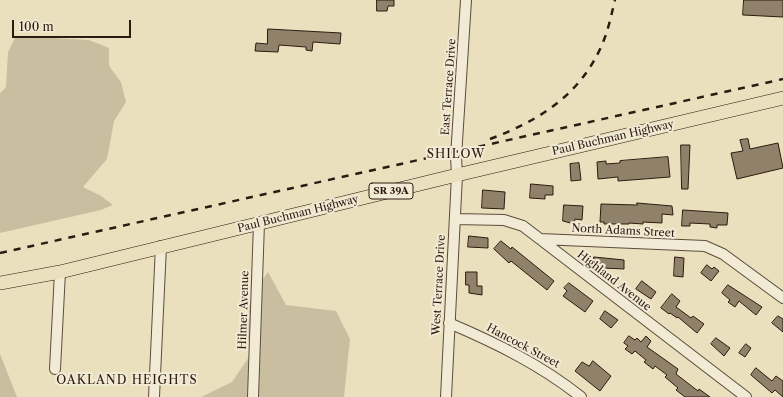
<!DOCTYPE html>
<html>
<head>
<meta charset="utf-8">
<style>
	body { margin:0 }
	#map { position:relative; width:783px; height:397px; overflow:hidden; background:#eae0be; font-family:"Libre Caslon Text",serif }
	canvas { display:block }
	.scale { position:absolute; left:12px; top:20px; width:119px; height:18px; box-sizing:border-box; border:2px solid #2e1a10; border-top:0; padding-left:5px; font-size:12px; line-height:14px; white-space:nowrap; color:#2e1a10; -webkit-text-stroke:3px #f1ebd5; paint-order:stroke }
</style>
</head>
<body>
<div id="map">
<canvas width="783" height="397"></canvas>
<div class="scale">100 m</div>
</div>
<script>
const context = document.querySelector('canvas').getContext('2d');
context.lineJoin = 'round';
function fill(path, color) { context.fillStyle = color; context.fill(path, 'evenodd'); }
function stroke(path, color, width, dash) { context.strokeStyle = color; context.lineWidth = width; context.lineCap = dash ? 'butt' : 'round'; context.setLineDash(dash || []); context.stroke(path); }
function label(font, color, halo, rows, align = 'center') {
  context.font = font + ' "Libre Caslon Text",serif'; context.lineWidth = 4; context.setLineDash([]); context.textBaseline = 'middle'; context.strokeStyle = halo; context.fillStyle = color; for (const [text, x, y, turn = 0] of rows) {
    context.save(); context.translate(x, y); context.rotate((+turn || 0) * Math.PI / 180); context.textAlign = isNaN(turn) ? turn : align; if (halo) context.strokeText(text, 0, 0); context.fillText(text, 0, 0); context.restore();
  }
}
fill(new Path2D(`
	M16 36 89 40 109 48V66L121 82 126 102 114 121 107 159 83 187 101 196 113 205 101 210 0 233V93L6 87 8 52Z
	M268 272 286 305 336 311 350 339 344 397H201L232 382 253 351 243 327 252 296Z
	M0 354 17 397H0Z`), '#cabea0');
const building = new Path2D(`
	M377 0H394V6H388L387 11H377Z
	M744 0H783V17L743 15Z
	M268 29 341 33 340 44 313 42 312 51 306 50V47L279 45 278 52 255 51 256 43 267 44Z
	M748 139 750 149 778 143 783 168 737 179 731 153 743 151 740 140Z
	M681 145H690L688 189H682Z
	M668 157 670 177 618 181V177L598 179 597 162 606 161V164L620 163V161Z
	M579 163 581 180 571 181 570 164Z
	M531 184 553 186V195H545V199L530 198Z
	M483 190 505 192 504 209 482 208Z
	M637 203 672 206 673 215 662 214V223L643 222V224L629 223V224H604V222H600L601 204 637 205Z
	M564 205 583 206 582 220 575 219 574 224 563 221Z
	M683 210 728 213 727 225H717V228L710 227V224L690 223V226H682Z
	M469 236 488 238V248L468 247Z
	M501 241 511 249 512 247 554 281 547 290 511 261 509 263 494 249Z
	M594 257 624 260V269L603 268 602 264H594Z
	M675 257 684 258 683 277 674 276Z
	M707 265 712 269 714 267 719 271 711 281 701 273Z
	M466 272H477V286H482V295L469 293V285H466Z
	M642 281 656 292 651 299 636 289Z
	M569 283 593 301 585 312 563 296 567 291 564 288Z
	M728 285 762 307 756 315 739 301 735 307 728 302 730 300 722 293Z
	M672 294 680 301 676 307 691 318 693 316 704 324 697 333 678 317 677 318 670 313 669 314 661 308Z
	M605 311 618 320 611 328 600 319Z
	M778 316 783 319V332L772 323Z
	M629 336 635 340 637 338 641 342 646 336 651 341 647 347 678 369 676 374 698 391 699 389 710 397H685L676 390 678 388 665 377 667 375 655 366 653 369 644 362 646 360 635 351 632 354 625 349 628 346 624 343Z
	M716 338 730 348 724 356 711 344Z
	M746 344 751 348 745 357 739 353Z
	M593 361 611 376 600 391 575 371 582 362 589 366Z
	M756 368 772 381 776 376 783 381V397L775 390 772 393 751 375Z`);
fill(building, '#90816a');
stroke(building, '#2e1a10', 1);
const minor = new Path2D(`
	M455 219 504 220 523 226 746 397
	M540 239 705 246 723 254 783 298
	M449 323C496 343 541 365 581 397
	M55 369 60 272
	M154 397 161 246
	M253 397 259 223
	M446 397 457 175 456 157 466 0`);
const major = new Path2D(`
	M0 283 60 272 457 175 783 98`);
stroke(minor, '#5d4c3c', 12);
stroke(major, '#2e1a10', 14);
stroke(minor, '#f1ebd5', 10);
stroke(major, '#eae0be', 13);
stroke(new Path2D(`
	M490 139C538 121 579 96 601 47 608 32 611 16 615 0
	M0 253 783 79`), '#2e1a10', 2.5, [7, 7]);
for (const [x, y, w] of [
	[391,191,44]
]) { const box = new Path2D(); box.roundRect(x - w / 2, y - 8, w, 16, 3); context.fillStyle = '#f1ebd5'; context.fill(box); stroke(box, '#2e1a10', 1); }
label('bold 10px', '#2e1a10', null, [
	["SR 39A",391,191]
]);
label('11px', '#2e1a10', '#f1ebd5', [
	["East Terrace Drive",449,87,-86],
	["Paul Buchman Highway",613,138,-13],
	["Paul Buchman Highway",298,214,-14],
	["North Adams Street",623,231,3],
	["Highland Avenue",614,281,38],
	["West Terrace Drive",439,285,-87],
	["Hilmer Avenue",244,310,-88],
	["Hancock Street",523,346,28]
]);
context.letterSpacing = '1px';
label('12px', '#2e1a10', '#f1ebd5', [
	["SHILOW",456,155],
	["OAKLAND HEIGHTS",127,381]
]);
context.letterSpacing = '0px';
</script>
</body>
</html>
